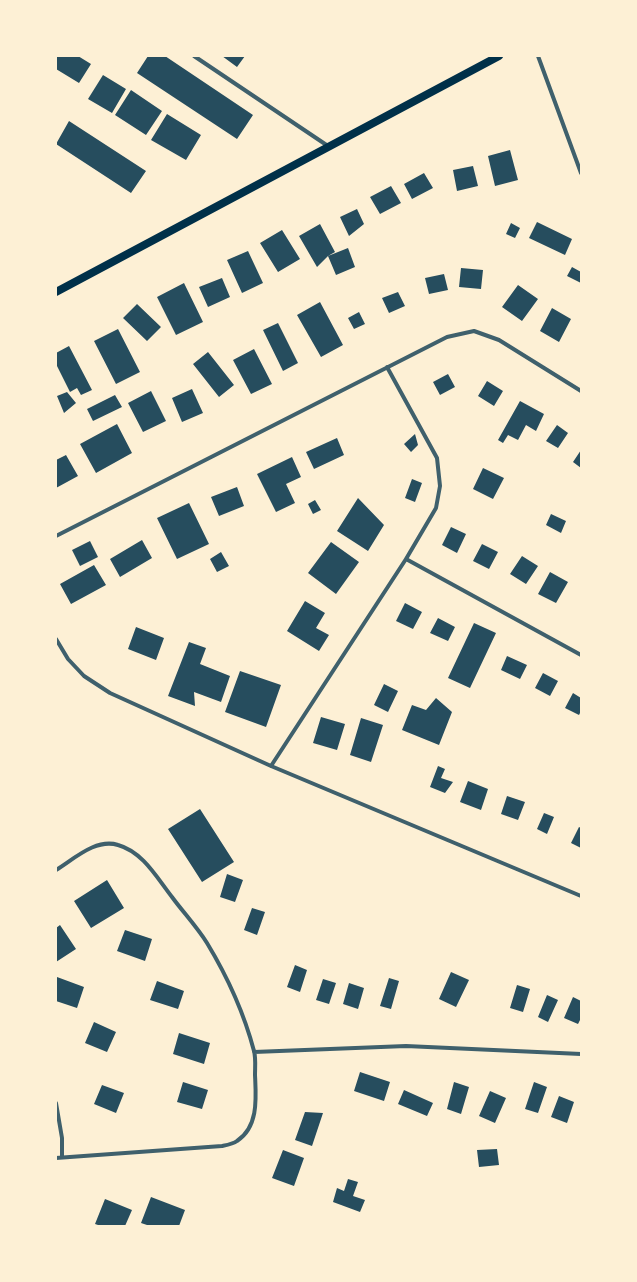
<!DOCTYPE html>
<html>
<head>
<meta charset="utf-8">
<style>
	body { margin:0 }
	#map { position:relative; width:637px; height:1282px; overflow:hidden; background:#fdf0d5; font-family:Figtree,sans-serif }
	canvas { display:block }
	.frame { position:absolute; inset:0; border:57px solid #fdf0d5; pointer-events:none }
</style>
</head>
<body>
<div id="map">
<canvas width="637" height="1282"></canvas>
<div class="frame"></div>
</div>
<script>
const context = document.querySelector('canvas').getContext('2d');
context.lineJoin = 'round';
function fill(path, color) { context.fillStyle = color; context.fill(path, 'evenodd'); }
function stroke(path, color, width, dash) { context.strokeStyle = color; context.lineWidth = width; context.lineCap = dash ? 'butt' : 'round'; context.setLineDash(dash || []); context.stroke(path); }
fill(new Path2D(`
	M56 56H78L91 64 79 83 56 69Z
	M148 56H165L253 115 237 139 137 73Z
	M222 56H245L237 67Z
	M103 75 126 89 112 113 88 99Z
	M131 90 162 111 146 135 115 115Z
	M167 114 201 135 186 160 151 140Z
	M69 121 146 171 131 193 56 144Z
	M510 150 518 180 495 186 488 156Z
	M473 166 478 186 457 191 453 170Z
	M424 173 433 188 412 199 404 184Z
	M391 186 401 203 380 214 370 197Z
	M357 209 364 224 349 236 340 217Z
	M537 222 572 239 565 255 529 238Z
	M511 223 520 228 515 238 506 234Z
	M320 224 335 252 328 256 317 267 299 236Z
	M282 230 300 259 278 272 260 243Z
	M348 248 355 267 336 275 328 256Z
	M248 251 263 283 242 293 227 260Z
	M572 267 581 272V283L567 276Z
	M461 268 483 270 481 289 459 287Z
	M444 274 448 290 429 294 425 278Z
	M222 278 230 297 208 307 199 287Z
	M184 283 203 322 176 335 157 297Z
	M518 285 538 299 522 321 502 307Z
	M398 292 405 306 389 313 382 298Z
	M320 302 343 345 321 357 297 315Z
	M137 304 161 327 147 341 123 318Z
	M552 308 571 319 559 342 540 331Z
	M359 312 365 324 354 329 348 318Z
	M278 323 298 363 283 371 263 330Z
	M118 329 140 372 116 384 94 341Z
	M69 346 92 390 81 395 77 388 70 392 56 364V353Z
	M254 349 272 384 251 394 233 360Z
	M208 352 234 385 219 397 193 364Z
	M448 374 455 387 440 395 433 382Z
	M487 381 503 391 494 406 478 396Z
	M192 389 203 413 182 422 172 398Z
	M151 391 166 421 143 432 128 403Z
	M67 392 76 403 64 413 57 396Z
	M115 395 122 407 93 421 87 409Z
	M520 401 544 414 536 431 526 425 518 440 508 435 503 443 498 440Z
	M117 424 132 453 96 473 80 444Z
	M557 425 568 433 558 448 546 441Z
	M415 434 418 445 411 452 404 444Z
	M337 438 344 455 314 469 306 452Z
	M581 450V468L573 462Z
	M66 455 78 476 56 488V460Z
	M292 457 301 477 286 484 295 503 276 512 257 474Z
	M483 468 504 478 493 499 473 489Z
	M412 479 422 483 415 502 405 498Z
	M237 487 244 506 219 516 211 497Z
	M358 498 384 525 368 551 337 531Z
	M315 500 321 510 313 514 308 504Z
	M189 503 209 544 177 559 157 518Z
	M551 514 566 521 561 533 546 525Z
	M451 527 466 534 457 553 442 545Z
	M142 540 152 558 120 577 110 559Z
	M90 541 98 557 80 566 72 550Z
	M331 542 359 562 336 594 308 573Z
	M482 544 498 552 489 569 473 561Z
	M221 552 229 566 217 572 210 559Z
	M522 556 538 566 526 584 510 574Z
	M94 565 106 585 71 604 60 584Z
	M550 572 568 582 556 603 538 594Z
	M305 601 325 613 316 628 329 635 319 651 287 631Z
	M405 603 422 612 413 629 396 621Z
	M438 618 455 627 448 641 430 633Z
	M474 623 496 633 470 688 448 678Z
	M136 627 164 638 156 660 128 649Z
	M189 642 206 648 200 664 230 676 221 702 194 692 195 706 168 696Z
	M507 656 527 665 520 679 501 670Z
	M240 671 281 685 266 727 225 712Z
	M543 673 558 681 550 696 535 688Z
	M384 684 398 691 388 712 374 705Z
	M573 693 581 698V711L579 715 565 708Z
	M436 698 452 712 439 745 402 730 412 705 426 710Z
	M321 717 345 724 337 750 313 743Z
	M361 718 383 725 371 762 350 755Z
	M438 766 445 769 441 778 453 782 445 793 430 787Z
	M468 781 488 789 481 810 460 802Z
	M507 796 525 802 518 820 501 814Z
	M200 809 234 862 202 882 168 829Z
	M544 813 554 817 547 834 537 829Z
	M579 827 581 828V848L571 843Z
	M227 874 243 880 235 902 220 897Z
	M107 880 124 908 91 928 74 901Z
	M252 908 265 912 257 935 244 930Z
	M60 925 76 949 56 962V928Z
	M125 930 152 939 145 961 117 951Z
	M295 965 307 970 300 992 287 987Z
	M451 972 469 980 456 1007 439 999Z
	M57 977 84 987 77 1008 56 1001Z
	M389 978 399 981 391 1009 380 1006Z
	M323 979 336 983 329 1004 316 1000Z
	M157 981 184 991 178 1009 150 1000Z
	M349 983 364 988 358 1009 343 1004Z
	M517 985 530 989 523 1012 510 1008Z
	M547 995 558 1000 548 1022 538 1017Z
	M573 997 581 1001V1018L578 1024 564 1018Z
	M94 1022 116 1032 107 1052 85 1043Z
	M179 1033 210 1043 204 1064 173 1054Z
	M360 1072 390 1082 384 1101 354 1091Z
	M183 1082 208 1090 202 1109 177 1102Z
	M454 1082 469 1087 461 1114 447 1109Z
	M534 1082 547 1087 538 1113 525 1109Z
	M102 1085 124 1093 116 1113 94 1104Z
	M404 1090 433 1103 427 1116 398 1104Z
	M490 1091 506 1098 495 1123 479 1116Z
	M559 1096 574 1102 567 1123 551 1117Z
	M305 1112 323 1113 312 1146 295 1140Z
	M497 1149 499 1165 479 1167 477 1150Z
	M283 1150 304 1158 294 1186 272 1178Z
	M348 1179 358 1182 353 1196 365 1200 360 1212 333 1202 337 1188 344 1191Z
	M151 1197 185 1210 179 1226H150L141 1223Z
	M105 1199 132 1210 125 1226H101L95 1224Z`), '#264d5e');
stroke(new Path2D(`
	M194 56 328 146
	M538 56 581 173
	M56 536 447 337 474 331 499 340 581 391
	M406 559 581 655
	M56 639 68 659 84 676 110 693 271 766 581 896
	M271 766 406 559 436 508 440 486 437 458 387 367
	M56 870C74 859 96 838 118 845 143 852 157 878 172 897 183 912 197 927 207 943 227 976 244 1013 254 1051 256 1058 255 1067 255 1075 256 1097 259 1127 237 1141 233 1144 227 1145 222 1146L56 1158
	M254 1052 406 1046 581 1054
	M56 1103 62 1138V1157`), '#3f606c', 4);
stroke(new Path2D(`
	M56 292 499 56`), '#003049', 8);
</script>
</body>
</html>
